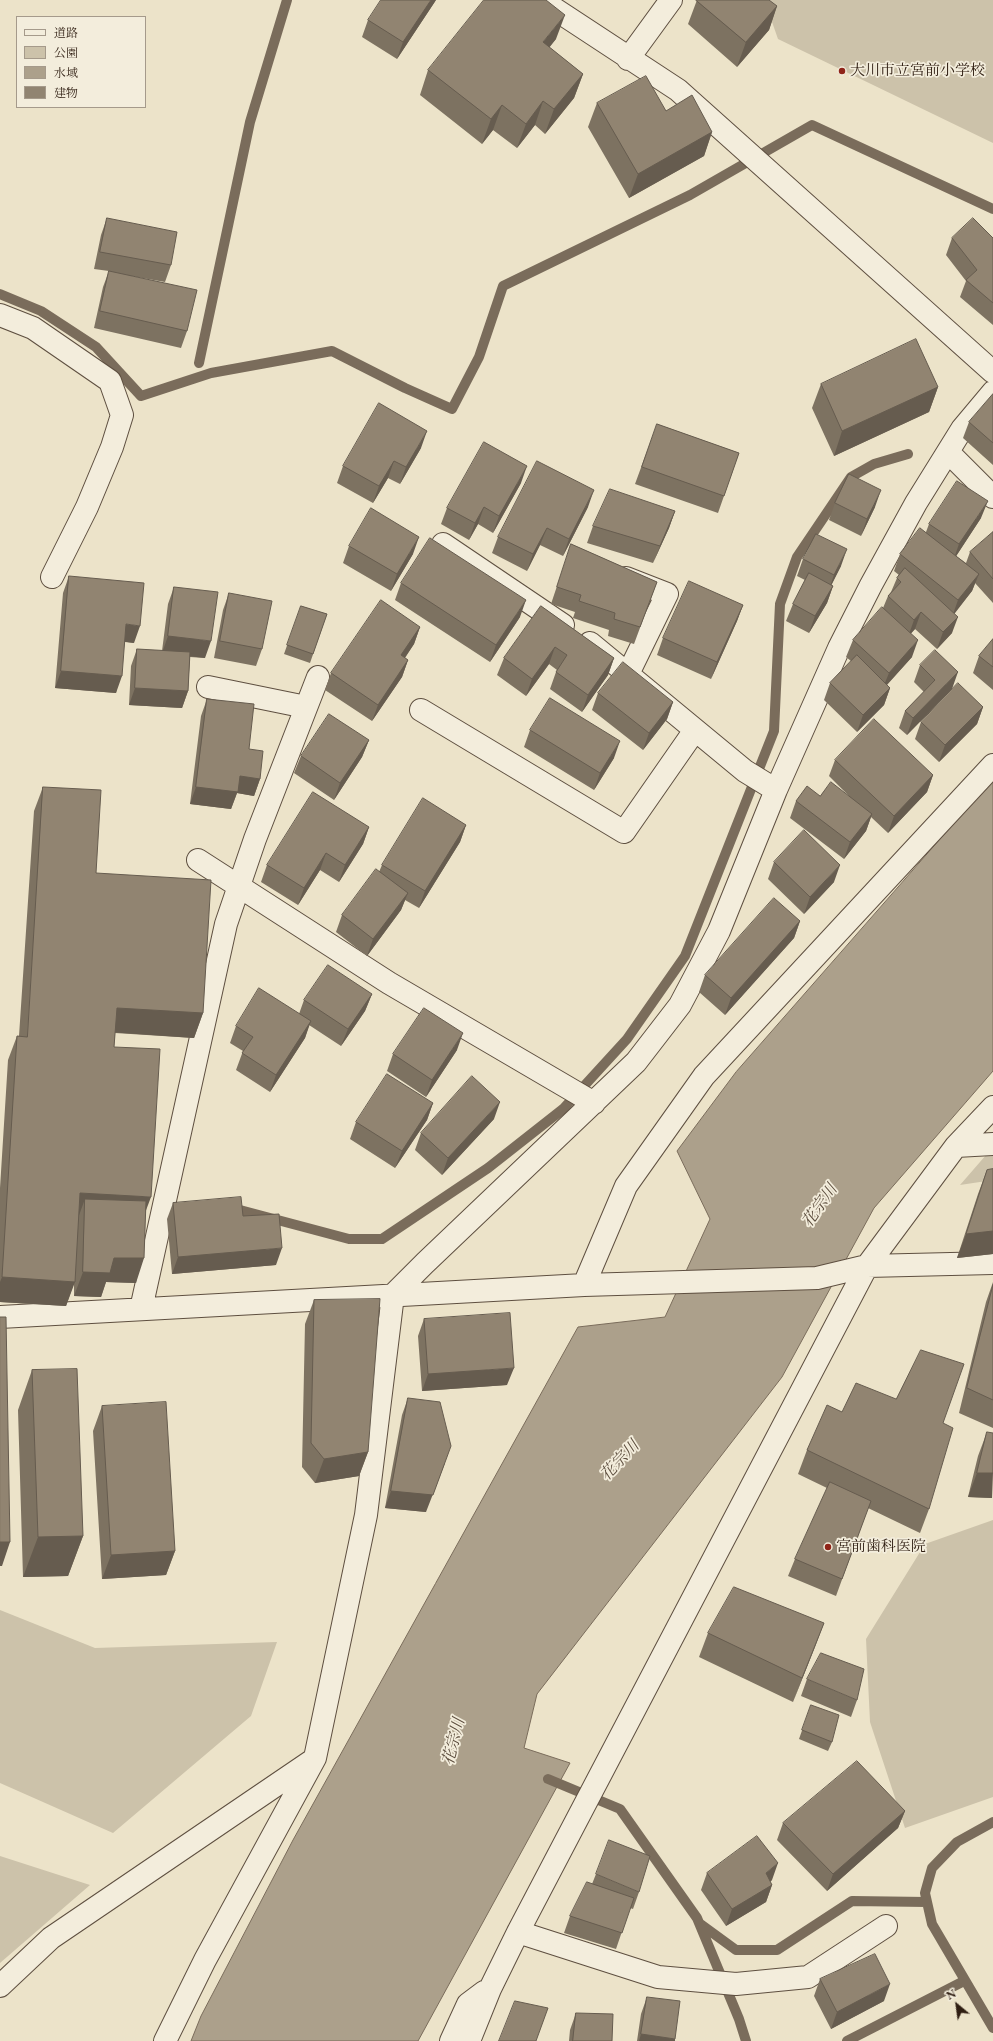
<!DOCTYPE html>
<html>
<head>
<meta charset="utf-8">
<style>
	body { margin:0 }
	#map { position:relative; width:993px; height:2041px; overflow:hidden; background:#ece3c9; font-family:"EB Garamond","Noto Serif JP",serif }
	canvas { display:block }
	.legend { position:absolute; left:16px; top:16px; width:130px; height:92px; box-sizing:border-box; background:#f3eddc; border:1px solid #a59a8b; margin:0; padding:5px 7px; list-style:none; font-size:12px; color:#2f1e12 }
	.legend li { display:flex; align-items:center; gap:8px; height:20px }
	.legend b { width:20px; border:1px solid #a59a8b }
	.north { position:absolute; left:937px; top:1985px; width:40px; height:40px; -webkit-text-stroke:3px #f3eddc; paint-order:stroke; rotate:331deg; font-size:11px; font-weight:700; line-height:16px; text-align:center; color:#2f1e12 }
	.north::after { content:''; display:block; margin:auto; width:14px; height:18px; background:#2f1e12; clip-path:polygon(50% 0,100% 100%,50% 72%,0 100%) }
</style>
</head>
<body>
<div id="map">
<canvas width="993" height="2041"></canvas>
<ul class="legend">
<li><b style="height:5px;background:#f3eddc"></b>道路</li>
<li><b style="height:11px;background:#ccc2aa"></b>公園</li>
<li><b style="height:11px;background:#aca08b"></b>水域</li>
<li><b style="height:11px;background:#918471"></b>建物</li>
</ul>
<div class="north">N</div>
</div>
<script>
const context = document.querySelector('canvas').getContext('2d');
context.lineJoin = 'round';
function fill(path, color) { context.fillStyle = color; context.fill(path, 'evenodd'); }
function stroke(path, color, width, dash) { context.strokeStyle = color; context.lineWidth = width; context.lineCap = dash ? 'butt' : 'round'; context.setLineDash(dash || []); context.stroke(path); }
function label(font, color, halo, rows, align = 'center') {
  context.font = font + ' "EB Garamond","Noto Serif JP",serif'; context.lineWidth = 3.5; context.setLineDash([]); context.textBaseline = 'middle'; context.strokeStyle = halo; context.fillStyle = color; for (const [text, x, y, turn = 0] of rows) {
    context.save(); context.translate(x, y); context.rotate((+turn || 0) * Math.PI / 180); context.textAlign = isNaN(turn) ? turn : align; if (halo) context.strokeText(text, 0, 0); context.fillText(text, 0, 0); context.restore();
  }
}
fill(new Path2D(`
	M742 0H993V143L778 39 771 19Z
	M993 1147V1180L960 1185Z
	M993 1520V1797L905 1828 870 1722 866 1639 925 1544Z
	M0 1610 95 1648 277 1642 251 1716 113 1833 0 1783Z
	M0 1856 90 1885 0 1963Z`), '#ccc2aa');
const water = new Path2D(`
	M993 779V1071L874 1208 782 1377 537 1694 524 1748 570 1763 418 2041H191L201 2016 293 1840 578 1327 665 1317 710 1219 677 1151 736 1072Z`);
fill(water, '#aca08b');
stroke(water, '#7a6c5b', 1);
stroke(new Path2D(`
	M0 294 41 311 96 347 141 396 211 373 332 351 405 388 452 409 479 357 503 286 690 195 812 125 993 209
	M199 363 250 122 287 0
	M229 1210H240L349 1239H382L488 1168 563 1109 627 1039 685 956 774 731 780 604 797 557 851 477 874 464 908 454
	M548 1779 620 1809 697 1918 739 2019 746 2041
	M993 1822 957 1842 932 1868 925 1893 932 1924 993 2028
	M699 1923 736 1950H777L852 1901 927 1902
	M847 2041 964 1981`), '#7a6c5b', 10);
const minor = new Path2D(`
	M541 0 678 90 993 372
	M628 59 671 0
	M0 315 33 328 110 381 122 415 112 447 87 507 52 577
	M948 452 993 497
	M443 544 563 625
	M626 578 667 594 628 674
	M590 643 745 771 776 790
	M208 687 306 707
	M421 710 624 832 695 730
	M198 860 389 983 594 1103
	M956 1146 993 1144
	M584 1285 626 1186 704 1076 993 765
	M141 1309 226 924 255 839 318 677
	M0 1317 584 1285 817 1278 867 1266 993 1263
	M518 1932 658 1977 736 1984 808 1977 886 1926
	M0 1986 51 1938 313 1760
	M165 2041 205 1960 315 1758 366 1515 393 1295 425 1263 636 1062 680 1005 719 931 776 790 839 648 871 585 916 503 962 429 993 392
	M451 2041 468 2004 484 1992
	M469 2041 490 1989 518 1932 867 1266 956 1146 993 1107`);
stroke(minor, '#5e4f40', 24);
stroke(minor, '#f3eddc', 22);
fill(new Path2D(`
	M436 0 397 59 362 37 368 20Z
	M697 0 777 6 769 30 737 67 688 24Z
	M556 39 549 47 583 74 574 98 545 134 535 125 517 148 493 130 482 144 420 95 428 70Z
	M597 103 666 111 712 132 704 156 629 198 588 127Z
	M107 218 171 265 165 282 131 276 187 331 181 348 94 328 103 287 109 271 94 269 101 235Z
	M952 238H993V325L960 297 966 281 946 255Z
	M821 384 938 387 929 412 834 456 812 408Z
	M993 394V465L963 438 969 422Z
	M657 424 739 453 718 513 635 484Z
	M421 448 400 484 388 478 373 503 337 483 343 466Z
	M521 483 493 533 478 524 469 540 441 524 447 508Z
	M835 503 875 507 861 536 829 520Z
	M588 507 563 556 540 545 527 571 492 553 498 537Z
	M675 511 669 528 653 563 587 543 593 526Z
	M981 518 956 556 966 563 970 552 993 532V603L975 583 972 591 954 613 952 633 937 649 915 629 911 633 912 657 887 685 890 688 884 705 857 732 824 700 830 683 851 661 846 657 853 640 883 608 888 596 891 592 897 578 899 575 894 571 900 554 926 532 929 524Z
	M571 544 657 582 634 644 608 636 609 630 573 618 575 612 551 604Z
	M349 546 413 554 391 591 343 563Z
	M803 559 841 566 831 585 833 586 827 603 809 633 786 621 793 604 805 580 797 576Z
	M69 576 134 643 125 642 116 693 55 688 63 593Z
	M401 583 520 617 490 662 395 600Z
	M174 587 205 658 190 657 188 691 182 708 129 705 131 666 137 649 162 651 168 604Z
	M229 593 262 649 256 666 214 658 223 610Z
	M743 605 737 621 711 679 657 655 663 638Z
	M301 606 327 614 310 663 284 654Z
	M541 606 614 658 608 675 582 712 550 689 556 672 557 670 549 664 526 696 497 675 504 658Z
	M420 627 414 644 405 658 408 660 402 677 372 721 325 690 331 673Z
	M993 639V690L973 673 979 656Z
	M920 665 952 689 907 735 899 728 905 711 924 692 914 682Z
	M598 693 673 702 667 719 643 750 592 710Z
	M207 699 249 749 260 779 254 796 237 793 231 809 190 804 201 716Z
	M983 707 977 724 939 762 915 739 921 722Z
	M530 730 614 758 594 790 524 747Z
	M369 740 362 757 334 800 294 773 301 756Z
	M835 760 933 775 927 792 888 833 871 817 866 831 844 859 790 818 796 801 820 796H849L829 776Z
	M43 787 96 873 203 1013 194 1038 115 1033 114 1047 146 1210 136 1283 106 1282 101 1297 74 1296V1283L66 1306 0 1302V1188L8 1060 17 1036H19L34 811Z
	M466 825 460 842 419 908 405 900 401 910 367 956 336 932 342 915 379 872 382 865Z
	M369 827 363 844 339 882 320 870 298 905 261 882 267 865Z
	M774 862 834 882 804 914 768 879Z
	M800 921 794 938 725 1015 699 992 705 975Z
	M372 994 365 1011 341 1046 309 1025 305 1038 270 1092 236 1070 243 1051 230 1043 236 1026 299 1014 304 1000Z
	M457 1050 426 1097 387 1071 393 1054Z
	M433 1103 427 1120 395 1168 350 1139 356 1122Z
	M494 1119 442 1175 415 1150 421 1133Z
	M993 1169V1254L957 1258 978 1194 987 1170Z
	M173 1203 243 1216 276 1265 172 1274 167 1219Z
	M993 1282V1428L959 1413 986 1302Z
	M314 1300 368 1452 359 1476 315 1483 302 1467 305 1324Z
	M424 1319 507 1385 422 1391 418 1336Z
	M32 1370 83 1536 68 1576 23 1577 18 1410Z
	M408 1398 426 1512 385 1508 402 1415Z
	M102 1406 175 1551 166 1575 102 1579 93 1431Z
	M842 1412 943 1423 929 1509 920 1533 868 1508 836 1596 788 1576 795 1559 827 1488 798 1474 807 1450Z
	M987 1432 992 1498 968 1497 978 1456Z
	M824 1623 793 1702 699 1657 708 1633Z
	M807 1679 857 1700 851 1717 801 1696Z
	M811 1705 832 1742 828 1751 799 1739Z
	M905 1811 898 1828 827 1891 777 1840 783 1823Z
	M707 1873 772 1880 770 1882 772 1885 766 1902 726 1926 701 1890Z
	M596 1874 639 1892 633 1909 630 1908 616 1949 564 1933 570 1916 592 1884Z
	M820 1979 884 2001 831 2029 814 1996Z
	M647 1997 675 2041H637L641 2014Z
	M576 2013 612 2041H569L570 2030Z`), '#7d7261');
fill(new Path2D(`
	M431 0H436L397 59 403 42Z
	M777 6 769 30 737 67 746 42Z
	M565 15 556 39 534 67 543 42Z
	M583 74 574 98 545 134 554 109Z
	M543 101 535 125 517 148 526 124Z
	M502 105 493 130 482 144 491 119Z
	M712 132 704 156 629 198 638 174Z
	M938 387 929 412 834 456 842 431Z
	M427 431 421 448 400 484 406 467Z
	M394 461 388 478 373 503 379 486Z
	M527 466 521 483 493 533 499 516Z
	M594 490 588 507 563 556 569 539Z
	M881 490 875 507 861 536 867 519Z
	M988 501 981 518 953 561 959 544Z
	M484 507 478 524 469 540 475 523Z
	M675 511 669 528 653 563 660 546Z
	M547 528 540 545 527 571 533 554Z
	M419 537 413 554 391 591 397 574Z
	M847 549 841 566 828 592 834 575Z
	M979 574 972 591 952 617 958 600Z
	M833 586 827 603 809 633 815 616Z
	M526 600 520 617 490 662 496 645Z
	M743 605 737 621 711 679 717 662Z
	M921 612 915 629 908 637 914 620Z
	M958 617 952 633 937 649 943 632Z
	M126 624 140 626 134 643 120 641Z
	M420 627 414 644 395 672 401 655Z
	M168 636 211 641 205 658 162 653Z
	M918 640 912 657 882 690 889 673Z
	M555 647 549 664 526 696 532 679Z
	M614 658 608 675 582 712 588 695Z
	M408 660 402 677 372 721 378 705Z
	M61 671 122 676 116 693 55 688Z
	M958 672 952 689 907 735 913 718Z
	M135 688 188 691 182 708 129 705Z
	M890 688 884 705 857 732 863 715Z
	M673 702 667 719 643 750 649 733Z
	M983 707 977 724 939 762 945 745Z
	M369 740 362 757 334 800 340 783Z
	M620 741 614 758 594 790 600 773Z
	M933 775 927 792 888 833 894 816Z
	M240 776 260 779 254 796 237 793 231 809 190 804 196 787Z
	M872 814 866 831 844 859 850 842Z
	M466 825 460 842 419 908 425 891Z
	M369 827 363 844 339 882 345 865Z
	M326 853 320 870 298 905 304 888Z
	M840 865 834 882 804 914 810 897Z
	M408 893 401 910 367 956 373 939Z
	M800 921 794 938 725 1015 731 998Z
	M372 994 365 1011 341 1046 348 1029Z
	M117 1008 203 1013 194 1038 108 1032Z
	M311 1021 305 1038 270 1092 276 1075Z
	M463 1033 457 1050 426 1097 432 1080Z
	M500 1102 494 1119 442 1175 448 1158Z
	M433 1103 427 1120 395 1168 402 1151Z
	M80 1193 151 1197 142 1221 85 1199 78 1218Z
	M993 1231V1254L957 1258 966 1234Z
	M282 1248 276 1265 172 1274 178 1257Z
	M114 1258H144L136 1283 106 1282 101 1297 74 1296 83 1272Z
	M2 1277 75 1282 66 1306 0 1302V1282Z
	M514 1368 507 1385 422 1391 428 1374Z
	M368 1452 359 1476 315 1483 324 1459Z
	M445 1463 426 1512 385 1508 391 1491Z
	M977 1473H993L992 1498 968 1497Z
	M83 1536 68 1576 23 1577 38 1537Z
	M0 1542H10L2 1566H0Z
	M175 1551 166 1575 102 1579 111 1555Z
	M824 1623 815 1647 793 1702 802 1678Z
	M905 1811 898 1828 827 1891 833 1874Z
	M778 1863 772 1880 759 1890 766 1873Z
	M772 1885 766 1902 726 1926 732 1909Z
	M890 1984 884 2001 831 2029 837 2012Z
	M641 2034 675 2039V2041H639Z`), '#665c4f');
const building = new Path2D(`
	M381 0H431L403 42 368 20Z
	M484 0H546L565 15 543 42 583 74 554 109 543 101 526 124 502 105 491 119 428 70Z
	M696 0H769L777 6 746 42Z
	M646 76 666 111 692 95 712 132 638 174 597 103Z
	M107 218 177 232 171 265 100 252Z
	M973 218 993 238V303L966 280 977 270 952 238Z
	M109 271 197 290 187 331 100 311Z
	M916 339 938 387 842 431 821 384Z
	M993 394V443L969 422Z
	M379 403 427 431 406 467 394 461 379 486 343 466Z
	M657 424 739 453 724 496 642 467Z
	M484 442 527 466 499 516 484 507 475 523 447 508Z
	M537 461 594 490 569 539 547 528 533 554 498 537Z
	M849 474 881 490 867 519 835 503Z
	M957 481 988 501 959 544 929 524Z
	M610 489 675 511 660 546 593 526Z
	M371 508 419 537 397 574 349 546Z
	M920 528 979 574 958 600 900 554Z
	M993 532V579L970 552Z
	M816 534 847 549 834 575 803 559Z
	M430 538 526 600 496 645 401 583Z
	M571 544 657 582 640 627 614 619 615 613 579 601 581 595 557 587Z
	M905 568 958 617 943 632 921 612 914 620 888 596 901 582 897 578Z
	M809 573 833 586 815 616 793 604Z
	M69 576 144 583 140 626 126 624 122 676 61 671Z
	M689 581 743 605 717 662 663 638Z
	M174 587 218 592 211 641 168 636Z
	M229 593 272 601 262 649 220 641Z
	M381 600 420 627 401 655 408 660 378 705 331 673Z
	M301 606 327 614 313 654 287 645Z
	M541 606 614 658 588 695 556 672 567 655 555 647 532 679 504 658Z
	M882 607 918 640 889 673 853 640Z
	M993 639V667L979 656Z
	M137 649 190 652 188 691 135 688Z
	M935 650 958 672 913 718 905 711 935 680 920 665Z
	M857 655 890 688 863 715 830 683Z
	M623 662 673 702 649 733 598 693Z
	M958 683 983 707 945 745 921 722Z
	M550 698 620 741 600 773 530 730Z
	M207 699 254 704 249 749 263 751 260 779 240 776 238 792 196 787Z
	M329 714 369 740 340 783 301 756Z
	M874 719 933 775 894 816 835 760Z
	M831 782 872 814 850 842 796 801 807 786 820 796Z
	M43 787 101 790 96 873 211 880 203 1013 117 1008 114 1047 160 1049 151 1197 80 1193 75 1282 2 1277 17 1036 27 1037Z
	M313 792 369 827 345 865 326 853 304 888 267 865Z
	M423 798 466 825 425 891 382 865Z
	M804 830 840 865 810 897 774 862Z
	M376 869 408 893 373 939 342 915Z
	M774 898 800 921 731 998 705 975Z
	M328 965 372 994 348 1029 304 1000Z
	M259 988 311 1021 276 1075 242 1053 253 1037 236 1026Z
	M424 1008 463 1033 432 1080 393 1054Z
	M387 1074 433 1103 402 1151 356 1122Z
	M472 1076 500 1102 448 1158 421 1133Z
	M993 1169V1231L966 1234 987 1170Z
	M241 1197 243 1216 279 1214 282 1248 178 1257 173 1203Z
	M85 1199 146 1201 144 1258H114L110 1273 83 1272Z
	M993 1285V1400L967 1388Z
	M380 1299 368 1452 324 1459 311 1443 314 1300Z
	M510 1313 514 1368 428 1374 424 1319Z
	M0 1317H6L10 1542H0Z
	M921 1350 964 1364 943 1423 953 1428 929 1509 807 1450 827 1405 842 1412 856 1383 896 1399Z
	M77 1369 83 1536 38 1537 32 1370Z
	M408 1398 440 1402 451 1446 433 1495 391 1491Z
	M166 1402 175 1551 111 1555 102 1406Z
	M987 1432 993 1433V1473H977Z
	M830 1482 871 1501 842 1579 795 1559Z
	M734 1587 824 1623 802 1678 708 1633Z
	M821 1653 864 1669 857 1700 807 1679Z
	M811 1705 839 1715 832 1742 802 1730Z
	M857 1761 905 1811 833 1874 783 1823Z
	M757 1836 778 1863 766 1873 772 1885 732 1909 707 1873Z
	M609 1840 650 1856 639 1892 596 1874Z
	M587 1882 634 1898 622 1933 570 1916Z
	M875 1954 890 1984 837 2012 820 1979Z
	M647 1997 680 2001 675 2039 641 2034Z
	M515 2001 548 2008 536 2041H499Z
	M576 2013 613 2014 612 2041H573Z`);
fill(building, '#918471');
stroke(building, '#665c4f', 1);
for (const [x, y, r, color] of [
	[842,71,4,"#8f2418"],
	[828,1547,4,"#8f2418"]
]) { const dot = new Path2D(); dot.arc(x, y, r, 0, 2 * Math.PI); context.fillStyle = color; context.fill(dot); stroke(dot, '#f3eddc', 1.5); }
label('15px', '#2f1e12', '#f3eddc', [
	["大川市立宮前小学校",850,71],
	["宮前歯科医院",836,1547]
], 'left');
label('italic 16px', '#5b4c3c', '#f3eddc', [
	["花宗川",820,1206,-55],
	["花宗川",620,1461,-47],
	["花宗川",454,1742,-76]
]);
</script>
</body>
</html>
